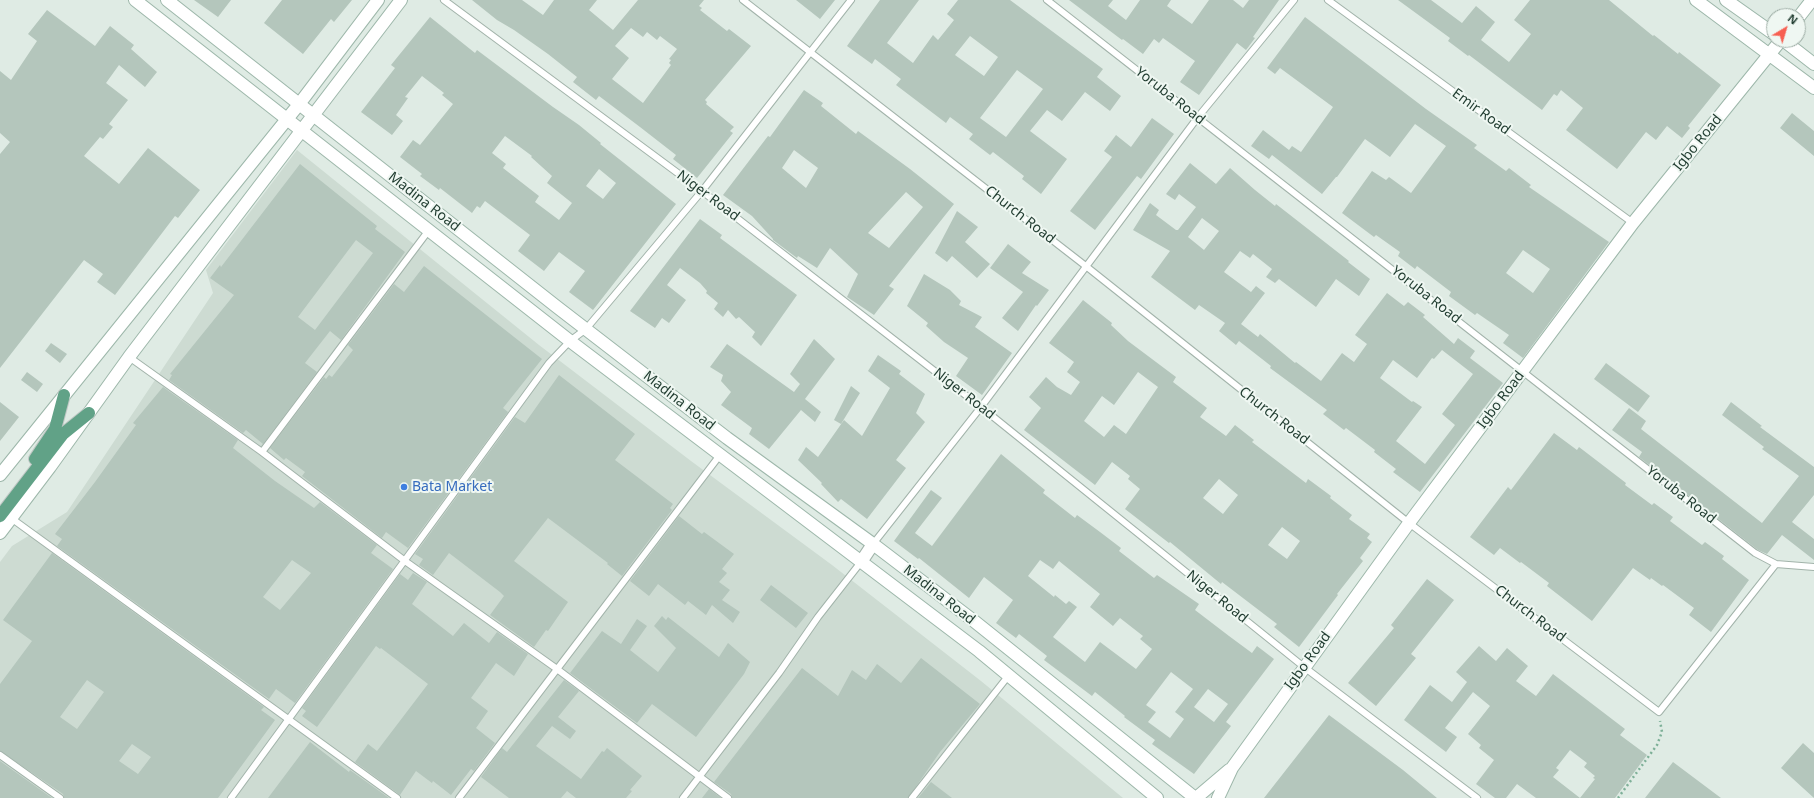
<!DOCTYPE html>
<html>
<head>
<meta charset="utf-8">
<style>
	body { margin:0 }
	#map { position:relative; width:1814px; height:798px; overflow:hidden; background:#dfebe4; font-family:"Noto Sans",sans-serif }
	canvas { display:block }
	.north { position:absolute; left:1766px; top:8px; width:40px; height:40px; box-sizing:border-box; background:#eff7f2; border:1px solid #9caca4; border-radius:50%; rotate:38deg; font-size:11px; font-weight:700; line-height:16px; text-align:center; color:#1f3b2f }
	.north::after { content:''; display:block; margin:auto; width:14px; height:18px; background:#f75f51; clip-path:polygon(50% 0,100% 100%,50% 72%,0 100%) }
</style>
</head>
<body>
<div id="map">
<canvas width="1814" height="798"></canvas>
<div class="north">N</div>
</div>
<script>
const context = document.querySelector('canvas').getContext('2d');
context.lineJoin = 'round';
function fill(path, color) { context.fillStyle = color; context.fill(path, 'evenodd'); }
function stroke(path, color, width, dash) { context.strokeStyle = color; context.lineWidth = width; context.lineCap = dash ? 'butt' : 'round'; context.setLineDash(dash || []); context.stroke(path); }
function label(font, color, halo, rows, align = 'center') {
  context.font = font + ' "Noto Sans",sans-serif'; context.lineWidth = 4; context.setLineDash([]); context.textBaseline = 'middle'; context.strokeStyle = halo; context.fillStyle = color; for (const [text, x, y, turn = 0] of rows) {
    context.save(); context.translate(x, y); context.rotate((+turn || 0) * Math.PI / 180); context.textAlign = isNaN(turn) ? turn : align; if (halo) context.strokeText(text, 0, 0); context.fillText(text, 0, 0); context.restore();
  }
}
fill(new Path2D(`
	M297 150 539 345 691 461 832 565 981 681 1123 798H0V562L12 546 67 512 213 293 206 270Z`), '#cddbd2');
fill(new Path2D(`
	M194 0H231L218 17Z
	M282 0H352L334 22 331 19 303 54 264 23Z
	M472 0H522L543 15 554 0H597L589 10 613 30 638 0H704L699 6 702 8 700 10 727 31 729 29 751 46 705 100 707 102 706 104 734 127 730 131 733 133 697 178 673 159 676 155 640 127 599 96 596 100 573 82 577 77 548 54 514 30 497 20ZM631 28 643 37 647 32 657 40 660 36 677 49 669 59 671 60 669 63 671 65 643 103 612 79 629 58 615 46Z
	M796 0H835L820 19Z
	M880 0H919L887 43 913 63 933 35 938 40 954 20 947 14 958 0H1010L1103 69 1097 77 1121 96 1110 111 1085 92 1062 121 1047 110 1030 131 1067 159 1041 194 1022 179 1024 176 993 152 990 155 969 139 973 134 950 117 946 123 896 85 901 79 875 59 872 64 847 46ZM970 36 998 57 984 76 955 55ZM1017 70 1043 89 1006 137 980 118Z
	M1069 0H1113L1108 6 1126 20 1140 0H1171L1167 6 1192 24 1209 0H1233L1243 8 1249 0H1279L1253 37 1255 38 1246 50 1237 43 1199 95 1180 82 1195 61 1163 38 1159 43 1154 39 1143 54 1123 39 1122 40Z
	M1398 0H1431L1462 23 1476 6 1495 22 1481 40 1509 62 1531 34 1514 20 1530 0H1609L1653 36 1654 35 1678 54 1679 52 1721 85 1688 126 1690 128 1682 138 1667 126 1656 140 1646 132 1617 169 1566 130 1583 108 1561 90 1557 96 1554 94 1542 110 1469 55 1468 56 1448 41 1450 38Z
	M47 10 95 46 110 26 134 45 131 49 157 72 145 87 119 65 106 83 128 100 109 124 113 127 103 139 100 137 84 156 119 184 148 148 200 190 178 218 175 216 115 295 97 282 103 274 84 260 0 368V154L10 142 0 133V71L11 80 37 41 28 34Z
	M430 17 475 53 477 50 553 107 579 125 601 143 600 144 676 204 593 310 569 292 585 271 559 252 544 271 518 251 530 235 485 201 480 208 477 206 472 213 440 188 439 190 420 176 422 174 400 157 413 140 420 145 453 104 442 95 444 93 422 76 405 97 408 98 396 115 403 121 392 135 361 112 395 68 391 65ZM505 136 532 156 531 157 552 176 547 183 572 203 559 220 535 202 539 196 503 168 506 164 492 153ZM599 169 616 183 603 199 586 186Z
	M1305 17 1426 109 1477 145 1474 148 1506 171 1509 168 1531 185 1529 187 1609 242 1523 358 1503 343 1509 335 1477 313 1475 315 1449 296 1451 292 1417 266 1415 269 1398 256 1400 252 1376 235 1374 237 1342 213 1372 171 1386 180 1389 177 1411 193 1446 146 1415 124 1390 157 1365 139 1337 177H1336L1322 194 1272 155 1269 159 1251 146 1263 130 1289 150 1292 146 1301 152 1333 107 1280 68 1275 74 1267 68ZM1523 250 1550 269 1533 293 1506 273Z
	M804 90 823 103 821 106 856 134 858 131 910 169 954 204 889 286 894 289 874 315 847 297 858 274 830 248 817 268 798 256 797 258 773 240V239L752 216 723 195 768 136 770 137ZM794 150 818 168 806 188 782 168ZM906 192 923 207 889 248 868 233Z
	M1792 113 1814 131V156L1780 128Z
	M1152 118 1174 134 1141 179 1137 176 1095 230 1070 211 1112 157 1104 151 1116 135 1131 147Z
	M1190 163 1216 184 1230 168 1255 190 1275 206 1276 204 1349 261 1348 262 1370 279 1359 296 1336 279 1316 307 1279 279 1275 283 1266 277 1272 269 1253 254 1250 258 1240 251 1224 272 1251 292 1256 286 1265 293 1241 324 1258 337 1260 334 1295 363 1296 362 1321 381 1342 353 1354 362 1367 344 1355 335 1387 293 1404 306 1408 302 1425 315 1423 317 1454 344 1458 338 1475 351 1470 358 1503 383 1420 492 1393 472 1396 469 1374 452 1375 450 1346 428 1344 430 1323 414 1327 410 1270 368 1271 366 1239 341 1236 345 1219 331 1225 323 1199 305 1195 310 1151 277 1170 251 1133 230 1150 203 1159 210 1156 215 1176 230H1178L1196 207 1179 194 1175 200 1166 194ZM1202 218 1219 231 1204 250 1188 237ZM1442 350 1473 374 1442 414 1455 425 1425 464 1396 441 1422 407 1413 401 1412 402 1380 378 1393 360 1417 378 1432 358 1434 359Z
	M300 164 377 226 375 229 405 252 341 340 330 331 305 363 317 372 263 444 246 430 243 433 169 380 172 375 170 374 234 295 210 278 220 265 221 267ZM356 240 373 253 315 330 298 317Z
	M957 211 978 227 965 242 990 264 977 278 952 256 947 262 935 253Z
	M700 219 722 235 720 238 797 295 761 346 752 337 755 332 739 317 736 319 728 310 723 317 714 309 718 303 706 293 707 291 700 283 680 268 667 285 686 300 669 323 662 318 655 328 630 311Z
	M1008 244 1031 262 1022 273 1049 290 1037 306 1036 305 1018 331 1002 318 1023 292 990 268Z
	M424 266 542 359 503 408 508 412 408 548 386 532 382 538 302 476 305 472 286 458 284 460 270 448 324 377 326 379 329 375 332 377 353 350 348 345 394 284 404 292Z
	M924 274 950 290 961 301 959 305 982 317 975 327 1012 353 982 395 956 376 968 358 944 342 926 326 928 323 907 306Z
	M1083 300 1112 323 1111 325 1128 341 1176 377 1173 382 1207 408 1200 417 1226 436 1235 425 1254 440 1252 442 1306 483 1308 479 1331 496 1330 498 1352 515 1349 519 1370 534 1367 538 1372 542 1360 558 1363 561 1337 594 1338 595 1299 647 1274 627 1277 624 1222 582 1221 584 1170 542 1169 543 1125 509 1140 489 1128 479 1130 476 1112 462 1095 485 1024 430 1041 408 1029 397 1046 377 1057 387 1071 395 1080 382 1067 372 1074 362 1049 343ZM1138 372 1158 387 1126 434 1114 425 1104 437 1084 421 1102 396 1114 405ZM1219 479 1238 495 1223 514 1203 498ZM1282 527 1300 541 1287 559 1268 545Z
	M814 339 835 359 805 399 821 412 815 422 801 410 769 449 749 434 752 428 721 405 731 392 721 381 723 375 710 367 727 344 794 392 800 384 790 374Z
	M51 343 67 354 60 363 45 351Z
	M878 355 901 371 899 374 925 394 916 413 925 422 896 460 906 468 867 519 841 499 838 502 821 484 822 483 798 460 806 447 818 457 844 420 862 436 890 388 868 371Z
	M1606 363 1650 396 1638 412 1594 379Z
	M27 372 43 384 37 392 21 380Z
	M559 375 635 434 615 460 673 504 670 508 672 510 622 576 607 564 608 563 548 518 514 561 568 602 548 631 546 630 534 647 490 615 504 596 500 592 449 553 433 575 419 565 423 559 415 554 515 417 525 423Z
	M851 386 860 393 841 424 834 420Z
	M163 387 238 440 233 448 275 481 314 508 320 502 377 545 371 553 393 569 295 703 276 689 269 699 57 546 62 539 55 534 95 482 136 425 133 423ZM292 560 311 573 280 610 263 597Z
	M0 402 19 417 0 441Z
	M1731 402 1762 426 1760 427 1814 467V495L1792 522 1814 539V560L1782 535 1767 554 1758 550 1639 457 1642 452 1612 430 1629 408 1646 421 1641 429 1762 523 1799 476 1762 449 1764 447 1722 415Z
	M1554 433 1577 450 1579 447 1626 483 1625 485 1652 505 1654 503 1673 517 1670 521 1702 545 1705 542 1724 556 1722 559 1749 580 1711 632 1689 615 1694 608 1663 585 1662 586 1651 578 1650 580 1633 568 1592 621 1547 586 1549 583 1521 562 1520 563 1500 548 1494 555 1470 537 1508 487 1511 490Z
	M1001 454 1045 490 1043 493 1075 518 1077 515 1100 532 1121 548 1119 551 1154 578 1157 575 1199 604 1195 610 1229 636 1252 653 1257 646 1274 659 1226 722 1231 726 1194 774 1152 744 1155 740 1124 717 1125 716 1095 692 1092 696 1044 660 1047 656 1019 634 1016 638 996 623 1013 600 984 577 969 598 919 558 918 559 894 541 931 490 942 498 915 533 932 546ZM1040 560 1053 569 1059 561 1100 594 1090 607 1113 626 1120 618 1143 636 1140 639 1152 649 1136 669 1100 642 1085 662 1053 637 1077 607 1069 601 1066 604 1055 595 1054 597 1028 576ZM1171 672 1193 689 1175 712 1184 719 1170 738 1148 722 1156 712 1146 705ZM1208 689 1228 704 1214 722 1194 707Z
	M679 516 702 534 704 532 734 554 722 569 727 573 719 582 730 590 722 600 740 612 733 623 712 605 706 615 688 601 685 605 658 584 649 596 630 581Z
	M52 553 264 707 261 710 275 720 218 798H64L63 794 0 751V684L32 641 3 620ZM87 680 104 692 77 729 60 717ZM132 744 151 757 138 774 119 761Z
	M413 573 427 582 412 604 453 636 464 623 489 643 497 632 528 654 514 676 496 663 471 698 488 711 476 728 495 743 474 771 471 769 451 795 433 781 432 783 416 771 400 795 355 762 368 744 377 751 428 684 381 648 380 649 376 646 317 727 302 716 306 711 302 708 400 574 408 580Z
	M1427 579 1454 600 1411 654 1416 658 1376 706 1348 683 1394 628 1391 625Z
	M771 585 808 613 796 628 760 600Z
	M662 616 666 620 668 617 719 657 728 643 750 662 744 674 696 737 652 704 637 723 570 673 602 631 621 644 637 619 647 626 630 650 658 672 676 648 654 626Z
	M1479 646 1496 661 1507 648 1528 666 1516 681 1536 696 1553 674 1625 729 1620 735 1647 755 1615 798H1580L1595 779 1593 778 1595 776 1584 767 1587 763 1570 750 1556 768 1559 770 1553 777 1580 798H1536L1517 784 1506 798H1495L1476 784 1494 760 1479 748 1481 745 1468 734 1490 706 1473 692 1445 728 1457 737 1446 752 1404 720 1430 685 1452 702 1467 682 1456 672Z
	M921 658 980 704 940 752 908 798H732L731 794 714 782 802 668 838 696 852 670 866 680 877 664 901 683Z
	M564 680 579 691 558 717 576 731 570 739 552 726 536 746 581 779 602 751 604 752 607 748 642 776 630 790 632 791 626 798H576L567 791 561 798H509L481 777 502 748 507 752Z
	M1329 715 1403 770 1437 798H1264Z
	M310 742 349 772 350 770 389 798H268Z
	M1803 743 1814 753V798L1781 768Z
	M0 761 52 798H0Z
	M1673 762 1721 798H1645Z
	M931 782 952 798H918Z
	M709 789 721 798H702Z`), '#b4c6bc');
const lane = new Path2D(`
	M444 0 702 191 981 407 1304 667 1477 798
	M743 0 1087 267 1409 523 1659 712 1776 564
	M1047 0 1755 553 1776 564 1814 567
	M1328 0 1633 223
	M129 357 262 452 405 561 557 669 728 798
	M262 452 429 230
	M11 518 397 798
	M873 544 981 407 1198 117 1294 0
	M0 755 60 798
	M231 798 549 363 570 341 586 329 702 191 851 0
	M459 798 720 455
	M683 798 779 673 818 617 861 562
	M912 798 1009 675`);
const street = new Path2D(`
	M861 562 873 544`);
const secondary = new Path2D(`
	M135 0 570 341 979 651 1157 798
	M167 0 557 307 727 438 873 544 974 621 1195 798
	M1696 0 1814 88
	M1726 0 1774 34
	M1798 18 1812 0
	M1783 40 1814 64
	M0 475 300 103 378 0
	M0 533 50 467 129 357 401 0
	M1196 798 1229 770
	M1218 798 1232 768 1409 523 1633 223 1781 40`);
const primary = new Path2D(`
	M35 459 55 429 64 395
	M0 516 63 434 89 413`);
stroke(lane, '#a2b3aa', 8);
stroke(street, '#a2b3aa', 14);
stroke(secondary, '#9db7aa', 14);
stroke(primary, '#c0c8c5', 14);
stroke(new Path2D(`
	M1618 798 1657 745 1662 732 1660 721`), '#7eb098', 2.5, [2, 3]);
stroke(lane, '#fff', 6);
stroke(street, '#fff', 12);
stroke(secondary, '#fff', 12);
stroke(primary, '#61a287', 12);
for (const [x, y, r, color] of [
	[404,487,4,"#3f7fe0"]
]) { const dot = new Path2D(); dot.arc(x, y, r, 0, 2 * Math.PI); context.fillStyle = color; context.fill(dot); stroke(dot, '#eff7f2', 1.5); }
label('14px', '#1f3b2f', '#eff7f2', [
	["Yoruba Road",1170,96,38],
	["Emir Road",1481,112,36],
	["Igbo Road",1698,143,-51],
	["Niger Road",708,196,37],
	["Madina Road",424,202,38],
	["Church Road",1020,215,38],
	["Yoruba Road",1426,295,38],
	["Niger Road",964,394,38],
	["Igbo Road",1501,400,-53],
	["Madina Road",679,401,38],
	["Church Road",1274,416,38],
	["Yoruba Road",1681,495,38],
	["Madina Road",939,595,38],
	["Niger Road",1217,597,39],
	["Church Road",1530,614,37],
	["Igbo Road",1308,661,-54]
]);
label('14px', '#366cbe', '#eff7f2', [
	["Bata Market",412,487]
], 'left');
</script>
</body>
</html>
